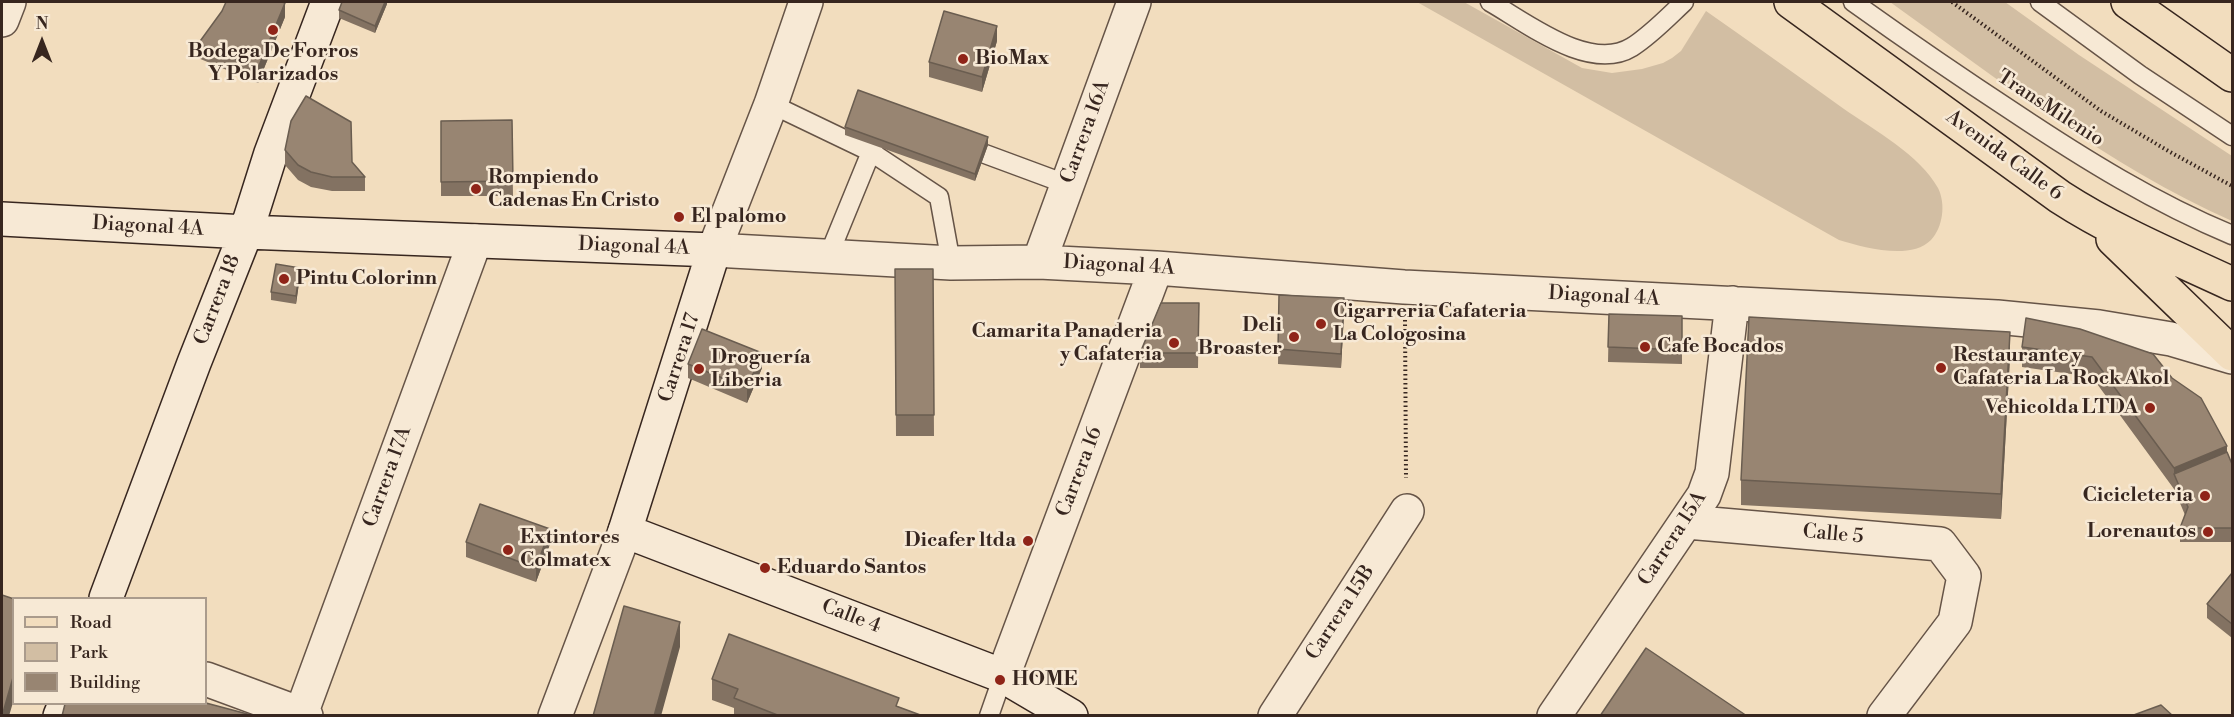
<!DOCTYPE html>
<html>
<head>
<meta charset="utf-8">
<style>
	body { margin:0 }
	#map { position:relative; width:2234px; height:717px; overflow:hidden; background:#f2ddbe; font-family:"Libre Bodoni",serif }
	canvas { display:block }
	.frame { position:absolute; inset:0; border:3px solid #37261f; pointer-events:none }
	.legend { position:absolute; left:12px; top:597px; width:195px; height:108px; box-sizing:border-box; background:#f7e9d5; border:2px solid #aa9b8c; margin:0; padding:8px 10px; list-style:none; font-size:18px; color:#37261f }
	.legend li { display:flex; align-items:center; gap:12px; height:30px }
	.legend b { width:30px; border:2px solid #aa9b8c }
	.north { position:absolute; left:12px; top:12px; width:60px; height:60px; -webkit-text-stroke:4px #f7e9d5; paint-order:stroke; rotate:0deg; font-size:16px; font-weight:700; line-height:24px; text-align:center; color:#37261f }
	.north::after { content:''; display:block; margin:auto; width:21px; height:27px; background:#37261f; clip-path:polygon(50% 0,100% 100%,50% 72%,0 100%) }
</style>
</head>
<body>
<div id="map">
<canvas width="2234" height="717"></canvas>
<div class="frame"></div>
<ul class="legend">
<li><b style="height:8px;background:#f2ddbe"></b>Road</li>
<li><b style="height:16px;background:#d2bea3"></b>Park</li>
<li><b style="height:16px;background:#988572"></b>Building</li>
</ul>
<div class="north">N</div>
</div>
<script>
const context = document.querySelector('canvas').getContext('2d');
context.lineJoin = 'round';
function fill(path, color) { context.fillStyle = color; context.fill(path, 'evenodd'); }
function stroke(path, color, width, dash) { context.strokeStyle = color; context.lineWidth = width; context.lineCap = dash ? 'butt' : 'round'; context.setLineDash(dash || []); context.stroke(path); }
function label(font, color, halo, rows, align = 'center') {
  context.font = font + ' "Libre Bodoni",serif'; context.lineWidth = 5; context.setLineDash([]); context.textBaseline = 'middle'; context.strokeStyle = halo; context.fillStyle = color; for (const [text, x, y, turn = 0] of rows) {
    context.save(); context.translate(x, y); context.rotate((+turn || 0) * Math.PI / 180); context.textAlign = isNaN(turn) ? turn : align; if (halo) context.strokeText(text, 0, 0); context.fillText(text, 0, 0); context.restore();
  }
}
fill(new Path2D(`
	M1417 2H1464L1582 68 1612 73 1642 69 1663 63 1672 58 1681 51 1706 11C1752 43 1798 76 1844 109 1874 130 1920 155 1938 188 1946 204 1943 227 1931 240 1910 261 1863 247 1839 240Z
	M1890 2H2005L2079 55 2232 156V221C2110 167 1999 80 1890 2Z`), '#d2bea3');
const lane = new Path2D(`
	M1490 2C1527 23 1590 73 1632 47 1651 35 1668 17 1684 2
	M1853 2C1906 40 1960 77 2015 113 2084 159 2155 203 2232 235
	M2040 2 2140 75 2232 136
	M771 104 871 152 828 257
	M874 145 871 152 939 197 951 263
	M985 154 1066 184
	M989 716 1003 676`);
const street = new Path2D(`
	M806 2 771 104 714 250 951 263 1039 262 1156 268 1404 287 1997 317 2099 327 2171 339 2232 357
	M2 20 9 2
	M1039 262 1134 2
	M1687 522 1940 544 1964 576 1955 622 1884 716
	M1003 676 1156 268
	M206 679 306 716
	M301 714 475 241
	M555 716 625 531
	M1275 716 1407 511
	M1554 716 1704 495 1712 473 1732 303`);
const secondary = new Path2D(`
	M2 219 246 232 714 250 625 531 1003 676 1071 716
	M106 598 194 363 246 232 271 153 328 2
	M60 716 65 704`);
const primary = new Path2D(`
	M1791 2 2060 197C2114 232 2174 257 2232 284
	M2128 2 2232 75
	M2113 239 2232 354`);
stroke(lane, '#665447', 21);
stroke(street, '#665447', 36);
stroke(secondary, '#37261f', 36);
stroke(primary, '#37261f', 36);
stroke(new Path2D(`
	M1952 2 2101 111 2170 152 2232 186
	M1405 320 1406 478`), '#37261f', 4, [1.5, 3]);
stroke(lane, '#f7e9d5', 18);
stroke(street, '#f7e9d5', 33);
stroke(secondary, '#f7e9d5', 33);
stroke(primary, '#f2ddbe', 33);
fill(new Path2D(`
	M387 2V4L375 33 339 18V10Z
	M285 17 258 83 198 58V44Z
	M997 41 982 92 929 77V62Z
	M512 120 513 196H441V121Z
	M845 127 988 145 975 181 845 135Z
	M285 150 352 162 365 177V191H332L311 187 298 180 285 165Z
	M895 269H933L934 436H896Z
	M300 276 296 304 271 300V292Z
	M1279 295 1344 313 1341 368 1278 364Z
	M1199 303 1198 368H1140V353Z
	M1609 314 1682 316V364L1608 362Z
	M2080 329 2227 452 2232 464V542H2180V528L2185 515 2174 489 2092 377 2022 367V347Z
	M2010 357 2001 519 1741 505V480Z
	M688 364 762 368 747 403 688 378Z
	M466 542 550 544 536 582 466 557Z
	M2232 573V638L2207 618V604Z
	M712 679 899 707 923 716H734V708L712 700Z`), '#837262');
fill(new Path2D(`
	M385 2H387V4L375 33V26Z
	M285 3V17L258 83V68Z
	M997 26V41L982 92V77Z
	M988 137V145L975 181V174Z
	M300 268V276L296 304V296Z
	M1344 298V313L1341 368V354Z
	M2010 332V357L2001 519V494Z
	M762 353V368L747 403V388Z
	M2227 446V466L2174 474V468Z
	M550 529V544L536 582V568Z
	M680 622V647L661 716H654Z
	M14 674V699L9 716H2Z`), '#6a5d50');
const building = new Path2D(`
	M226 2H282L285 3 258 68 198 44 222 11Z
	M342 2H385L375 26 339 10Z
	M944 11 997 26 982 77 929 62Z
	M858 90 988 137 975 174 845 127Z
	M306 96 351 122 352 162 365 177H332L311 172 298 165 285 150 291 121Z
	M512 120 513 181 441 182V121Z
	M276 264 300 268 296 296 271 292Z
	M895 269H933L934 415H896Z
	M1279 295 1344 298 1341 354 1278 349Z
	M1161 303H1199L1198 353H1140Z
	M1609 314 1682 316V350L1608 347Z
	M1749 317 2010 332 2001 494 1741 480Z
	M2026 318 2080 329 2153 354 2172 378 2201 398 2227 446 2174 468 2092 357 2022 347Z
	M702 329 762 353 747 388 688 364Z
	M2227 452 2232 464V528H2180L2188 507 2174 474Z
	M480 504 550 529 536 568 466 542Z
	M2232 573V624L2207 604Z
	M2 595 14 599V674L2 716Z
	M624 606 680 622 654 716H593Z
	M729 634 899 698 896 706 923 716H780L734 698 738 689 712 679Z
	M1646 648 1747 716H1600Z
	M206 703 255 716H62L65 704Z
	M2161 705 2173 716H2131Z`);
fill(building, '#988572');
stroke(building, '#6a5d50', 1.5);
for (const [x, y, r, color] of [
	[273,30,6,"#8f2418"],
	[963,59,6,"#8f2418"],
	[476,189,6,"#8f2418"],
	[679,217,6,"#8f2418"],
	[284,279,6,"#8f2418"],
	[1321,324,6,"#8f2418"],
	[1294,337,6,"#8f2418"],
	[1174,343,6,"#8f2418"],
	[1645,347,6,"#8f2418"],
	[1941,368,6,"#8f2418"],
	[699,369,6,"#8f2418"],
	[2150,408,6,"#8f2418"],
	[2205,496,6,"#8f2418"],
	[2208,532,6,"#8f2418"],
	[1028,541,6,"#8f2418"],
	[508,550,6,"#8f2418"],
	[765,568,6,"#8f2418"],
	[1000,680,6,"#8f2418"]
]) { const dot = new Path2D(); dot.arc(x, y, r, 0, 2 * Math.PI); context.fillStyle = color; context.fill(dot); stroke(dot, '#f7e9d5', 2); }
label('bold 20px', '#37261f', '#f7e9d5', [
	["Bodega De Forros",273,52,"center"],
	["Y Polarizados",273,75,"center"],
	["BioMax",975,59],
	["Rompiendo",488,178],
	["Cadenas En Cristo",488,201],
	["El palomo",691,217],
	["Pintu Colorinn",296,279],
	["Cigarreria Cafateria",1333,312],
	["La Cologosina",1333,335],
	["Deli",1282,326,"right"],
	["Broaster",1282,349,"right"],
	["Camarita Panaderia",1162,332,"right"],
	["y Cafateria",1162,355,"right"],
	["Cafe Bocados",1657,347],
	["Restaurante y",1953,356],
	["Cafateria La Rock Akol",1953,379],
	["Droguería",711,358],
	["Liberia",711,381],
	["Vehicolda LTDA",2138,408,"right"],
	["Cicicleteria",2193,496,"right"],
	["Lorenautos",2196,532,"right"],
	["Extintores",520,538],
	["Colmatex",520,561],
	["Dicafer ltda",1016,541,"right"],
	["Eduardo Santos",777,568],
	["HOME",1012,680]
], 'left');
label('20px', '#37261f', '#f7e9d5', [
	["TransMilenio",2050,109,33],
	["Carrera 16A",1086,132,-70],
	["Avenida Calle 6",2004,156,36],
	["Diagonal 4A",148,227,3],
	["Diagonal 4A",634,247,2],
	["Diagonal 4A",1119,266,3],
	["Diagonal 4A",1604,297,3],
	["Carrera 18",218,300,-69],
	["Carrera 17",680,358,-72],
	["Carrera 16",1080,472,-69],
	["Carrera 17A",388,477,-70],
	["Calle 5",1833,535,5],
	["Carrera 15A",1673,539,-57],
	["Carrera 15B",1341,613,-57],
	["Calle 4",851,617,21]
]);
</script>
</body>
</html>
